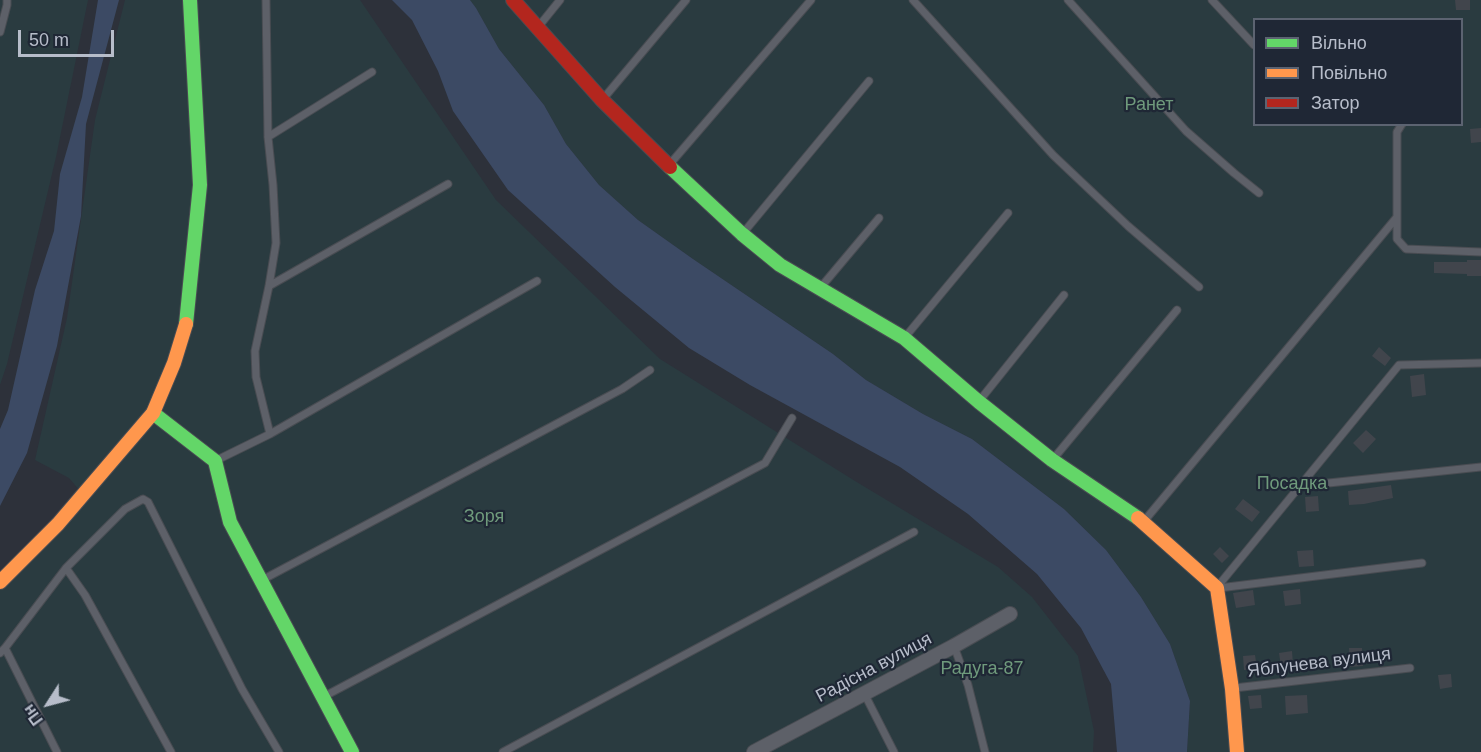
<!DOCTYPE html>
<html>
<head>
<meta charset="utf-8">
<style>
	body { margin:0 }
	#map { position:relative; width:1481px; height:752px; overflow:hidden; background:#2d313a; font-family:Helvetica,sans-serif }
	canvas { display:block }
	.legend { position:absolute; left:1253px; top:18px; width:210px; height:108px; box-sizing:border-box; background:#1f2735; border:2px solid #5c6371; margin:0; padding:8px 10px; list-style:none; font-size:18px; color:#b7bdca }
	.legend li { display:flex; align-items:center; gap:12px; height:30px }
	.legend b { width:30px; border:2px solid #5c6371 }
	.north { position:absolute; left:18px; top:674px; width:60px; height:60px; -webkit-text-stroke:4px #1f2735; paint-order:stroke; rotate:234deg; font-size:16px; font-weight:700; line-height:24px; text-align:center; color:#b7bdca }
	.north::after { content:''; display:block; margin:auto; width:21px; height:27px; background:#b7bdca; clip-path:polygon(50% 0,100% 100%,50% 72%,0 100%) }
	.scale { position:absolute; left:18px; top:30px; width:96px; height:27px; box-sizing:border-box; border:3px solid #b7bdca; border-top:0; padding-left:8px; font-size:18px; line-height:21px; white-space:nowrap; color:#b7bdca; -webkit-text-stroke:4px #1f2735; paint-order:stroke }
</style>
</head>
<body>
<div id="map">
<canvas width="1481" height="752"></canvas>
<ul class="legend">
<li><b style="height:8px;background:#63d668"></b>Вільно</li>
<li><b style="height:8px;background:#ff974d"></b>Повільно</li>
<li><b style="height:8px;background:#b3261e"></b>Затор</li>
</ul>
<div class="north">Пн</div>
<div class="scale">50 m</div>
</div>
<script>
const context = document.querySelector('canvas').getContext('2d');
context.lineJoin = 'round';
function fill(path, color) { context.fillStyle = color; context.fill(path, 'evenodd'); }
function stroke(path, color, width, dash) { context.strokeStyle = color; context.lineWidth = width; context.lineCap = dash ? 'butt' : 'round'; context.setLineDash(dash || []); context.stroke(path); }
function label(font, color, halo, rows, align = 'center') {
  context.font = font + ' Helvetica,sans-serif'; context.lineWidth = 4.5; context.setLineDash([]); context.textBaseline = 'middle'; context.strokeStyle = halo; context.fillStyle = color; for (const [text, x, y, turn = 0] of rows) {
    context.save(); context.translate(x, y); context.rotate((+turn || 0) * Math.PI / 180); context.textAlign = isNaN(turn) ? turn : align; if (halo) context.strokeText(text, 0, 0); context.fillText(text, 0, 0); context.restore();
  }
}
fill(new Path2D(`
	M0 0H88L56 157 7 364 0 385Z
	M125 0H360L496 200 660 359 855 481 998 567 1032 597 1078 656 1094 731 1093 752H0V574L81 492 69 478 35 460 67 318 95 120Z
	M470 0H1481V752H1187L1190 701 1170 644 1141 597 1106 550 1064 509 972 439 923 414 866 380 833 354 693 259 638 220 599 185 566 144 544 105 499 49 476 8ZM1254 20H1462V124H1254Z`), '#2a3b40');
fill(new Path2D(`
	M98 0H119L86 124 81 216 57 346 27 453 0 506V429L8 410 35 290 54 231 60 174 82 97Z
	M392 0H470L476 8 499 49 544 105 566 144 599 185 638 220 693 259 833 354 866 380 923 414 972 439 1064 509 1106 550 1141 597 1170 644 1190 701 1187 752H1117L1111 684 1081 628 1037 574 968 514 900 467 750 385 689 348 615 287 508 190 453 111 438 71 412 20Z`), '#3c4a64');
fill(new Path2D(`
	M1455 0H1470V10H1456Z
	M1481 128V142L1471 143 1470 129Z
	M1467 260H1481V276H1467V274L1434 273V262H1467Z
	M1379 347 1391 358 1385 366 1372 356Z
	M1424 374 1426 395 1412 397 1410 376Z
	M1366 430 1376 439 1363 453 1353 443Z
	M1391 485 1393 498 1364 504 1349 505 1348 491Z
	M1318 496 1319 511 1306 512 1305 497Z
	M1243 499 1260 512 1252 522 1235 509Z
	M1220 547 1229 556 1222 563 1213 554Z
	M1313 550 1314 566 1299 567 1297 551Z
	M1300 589 1301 604 1285 606 1283 591Z
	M1253 590 1255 605 1236 608 1233 593Z
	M1349 648H1362L1363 666 1350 667Z
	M1292 651 1293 664 1281 666 1279 653Z
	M1255 655 1257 668 1244 670 1243 656Z
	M1451 674 1452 687 1440 689 1438 675Z
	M1261 695 1262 708 1250 709 1248 696Z
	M1307 695 1308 713 1286 715 1285 696Z`), '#41454c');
const lane = new Path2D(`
	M266 0 268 137 273 185 276 243 269 286 255 351 256 377 270 434
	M913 0 1053 155 1128 226 1199 287
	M1068 0 1186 131 1234 173 1259 193
	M1212 0 1254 45
	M539 26 560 0
	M0 32 7 5V0
	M603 99 686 0
	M268 137 372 72
	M670 164 811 0
	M1397 217V239L1406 249 1481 252
	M744 232 869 81
	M269 286 448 184
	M821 287 879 218
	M906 336 1008 213
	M980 400 1064 295
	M1054 458 1177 310
	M217 460 270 434 537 281
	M1300 486 1481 467
	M1145 520 1397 217V132L1402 124
	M66 568 85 595 171 752
	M262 580 622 389 650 370
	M1218 586 1399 365 1481 363
	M1219 588 1422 563
	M954 646 968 685 985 752
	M5 648 57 752
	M0 653 5 648 66 568 125 509 143 499 148 502 242 689 279 752
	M1234 688 1410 668
	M864 693 894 752
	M323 697 765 463 792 418
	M503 752 914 532`);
const street = new Path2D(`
	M754 752 954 646 1010 614`);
const fast = new Path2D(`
	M670 167 742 234 780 265 904 338 979 402 1052 460 1138 518
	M186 324 200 185 190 0
	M153 413 215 461 230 522 352 752`);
const slow = new Path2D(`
	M1138 518 1217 588 1232 689 1237 752
	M0 582 58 524 153 413 174 363 186 324`);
const jam = new Path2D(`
	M513 0 602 100 670 167`);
stroke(lane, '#494c52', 9);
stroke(street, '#494c52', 16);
stroke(fast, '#494c52', 16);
stroke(slow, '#494c52', 16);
stroke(jam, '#494c52', 16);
stroke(lane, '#5d6068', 7);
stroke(street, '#5d6068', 14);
stroke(fast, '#63d668', 14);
stroke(slow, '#ff974d', 14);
stroke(jam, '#b3261e', 14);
label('18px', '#6f9a7c', '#1f2735', [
	["Ранет",1149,105],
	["Посадка",1292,484],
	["Зоря",484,517],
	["Радуга-87",982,669]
]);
label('18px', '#b7bdca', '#1f2735', [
	["Яблунева вулиця",1319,663,-7],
	["Радісна вулиця",874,668,-28]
]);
</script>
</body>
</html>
